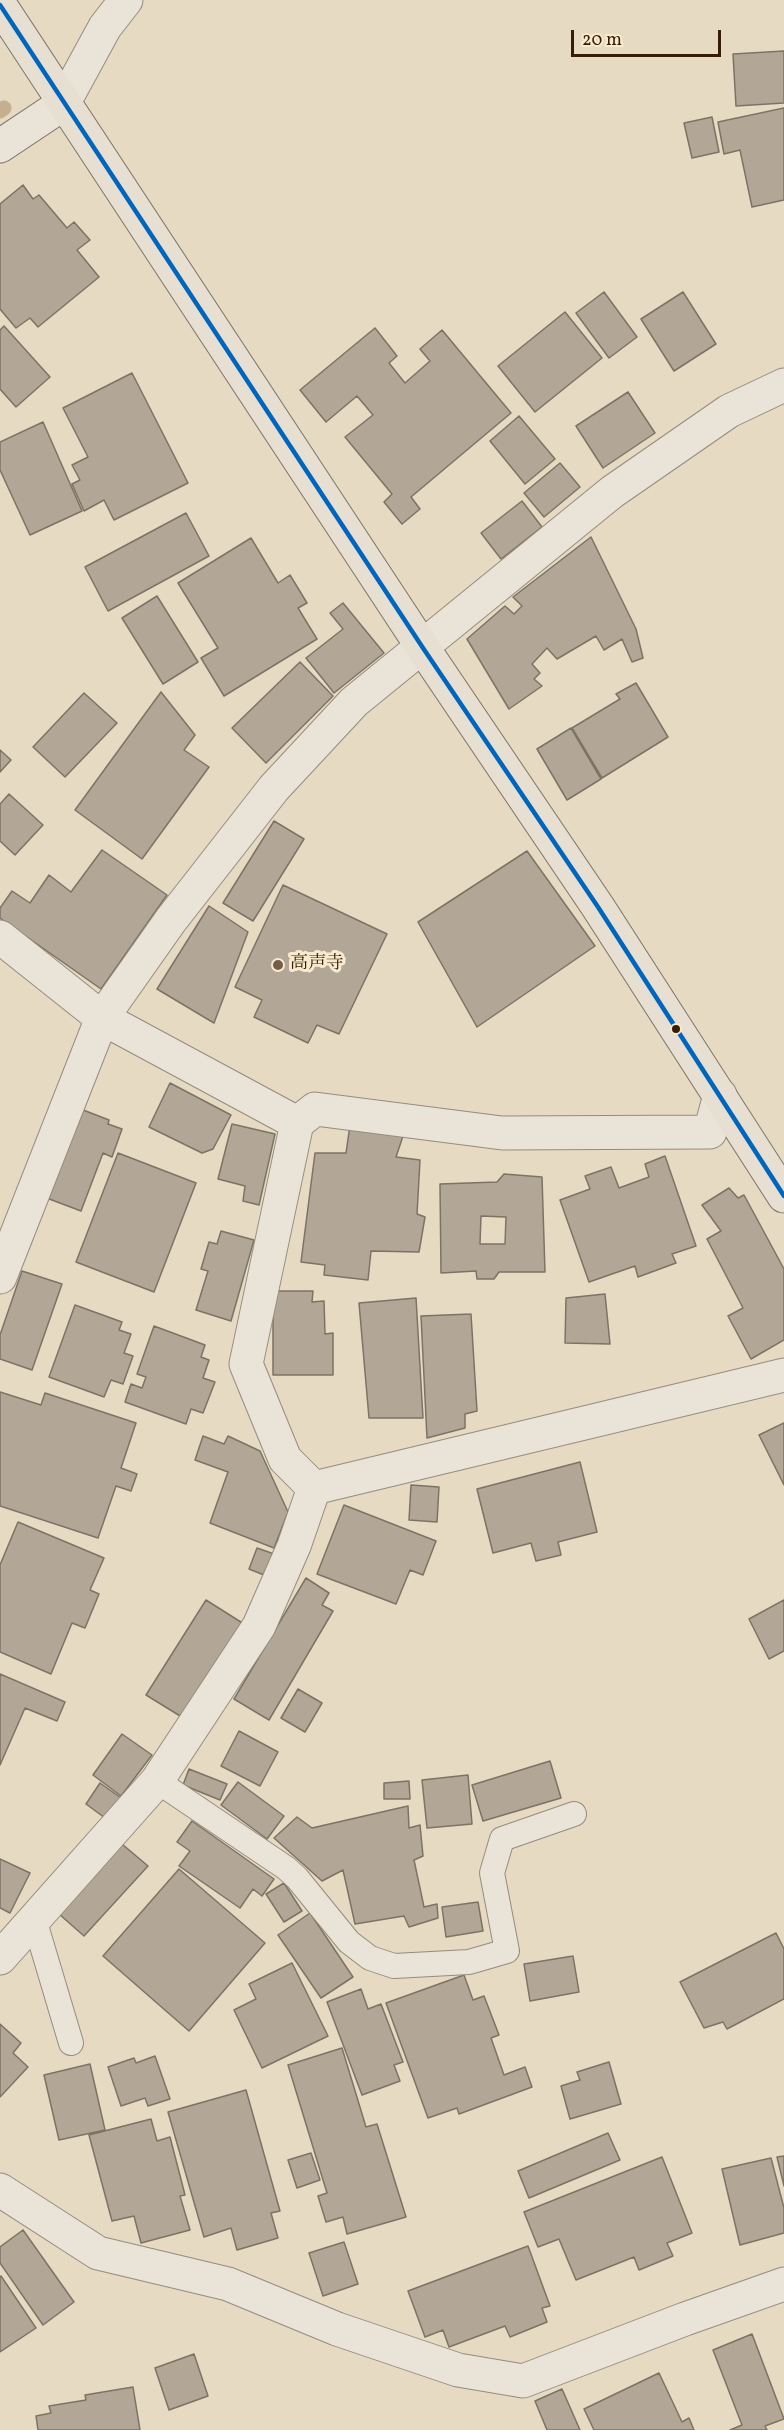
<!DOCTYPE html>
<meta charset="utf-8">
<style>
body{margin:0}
#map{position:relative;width:784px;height:2430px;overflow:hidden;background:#e6dac3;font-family:Vollkorn,serif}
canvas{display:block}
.scale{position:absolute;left:571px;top:30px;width:150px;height:27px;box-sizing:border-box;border:3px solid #381c05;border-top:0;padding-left:8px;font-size:18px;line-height:21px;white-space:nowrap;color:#381c05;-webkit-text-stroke:4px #f8eace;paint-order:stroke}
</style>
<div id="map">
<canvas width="784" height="2430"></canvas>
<div class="scale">20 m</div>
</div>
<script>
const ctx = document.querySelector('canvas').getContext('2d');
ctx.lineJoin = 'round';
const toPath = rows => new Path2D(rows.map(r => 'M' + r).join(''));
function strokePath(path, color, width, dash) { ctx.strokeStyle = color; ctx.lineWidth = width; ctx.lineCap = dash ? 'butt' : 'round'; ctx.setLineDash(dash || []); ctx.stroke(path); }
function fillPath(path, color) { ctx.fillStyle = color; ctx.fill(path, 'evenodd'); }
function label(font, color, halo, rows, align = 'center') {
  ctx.font = font + ' Vollkorn,"Noto Serif JP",serif'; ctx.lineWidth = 6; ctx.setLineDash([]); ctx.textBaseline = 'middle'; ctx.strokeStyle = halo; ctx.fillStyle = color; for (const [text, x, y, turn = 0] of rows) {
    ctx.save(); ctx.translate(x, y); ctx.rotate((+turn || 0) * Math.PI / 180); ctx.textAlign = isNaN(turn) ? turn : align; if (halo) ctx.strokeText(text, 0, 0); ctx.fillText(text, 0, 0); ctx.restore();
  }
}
strokePath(toPath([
 [0,111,4,108]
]), '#c4af8e', 15);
const building = toPath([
 [784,51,784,103,736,106,733,54,784,51],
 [784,108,784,200,752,207,740,150,724,154,718,122,784,108],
 [712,117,719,152,692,158,684,123,712,117],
 [23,185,33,199,39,195,67,228,74,222,90,240,77,250,99,277,38,327,30,318,16,328,0,309,0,204,23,185],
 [604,292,637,337,609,358,576,313,604,292],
 [683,292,716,344,674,371,641,319,683,292],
 [565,312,602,358,535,412,498,366,565,312],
 [4,326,50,377,16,407,0,389,0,330,4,326],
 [375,328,397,356,389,363,405,383,430,361,420,349,442,330,511,413,411,497,420,509,402,524,384,502,392,494,345,437,373,415,357,396,326,422,300,390,375,328],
 [132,373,188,483,114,520,104,500,84,511,72,484,80,480,72,465,88,457,63,408,132,373],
 [628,392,655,433,603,468,576,426,628,392],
 [519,416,555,459,525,484,490,441,519,416],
 [43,422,82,511,30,535,0,470,0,442,43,422],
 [560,463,580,487,544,517,524,493,560,463],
 [522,501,542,527,501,559,481,533,522,501],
 [186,513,209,556,108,611,85,567,186,513],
 [591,537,636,629,643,658,632,662,622,639,604,650,596,636,557,659,547,648,532,664,540,673,534,679,542,686,509,709,467,639,505,606,514,614,522,606,513,597,591,537],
 [251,538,278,583,290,575,307,603,298,608,317,639,224,696,201,658,218,648,178,583,251,538],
 [157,596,198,662,163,684,122,618,157,596],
 [343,603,384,653,334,693,306,658,343,629,330,613,343,603],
 [300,662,333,696,266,763,232,728,300,662],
 [636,683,668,737,602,778,572,728,620,699,616,694,636,683],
 [161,692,195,735,184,750,209,767,142,859,75,810,161,692],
 [84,693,117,723,65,777,33,747,84,693],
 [571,728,601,779,567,800,537,749,571,728],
 [0,750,11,760,0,772,0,750],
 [9,794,43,825,15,855,0,841,0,804,9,794],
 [274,821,304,839,253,921,223,903,274,821],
 [102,850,167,895,101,989,0,918,0,908,12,891,30,903,49,875,71,892,102,850],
 [527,851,595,946,477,1027,418,922,527,851],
 [283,885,387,934,339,1034,317,1025,308,1043,254,1017,262,1000,235,987,283,885],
 [209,906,248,932,214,1023,157,989,209,906],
 [170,1083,231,1115,213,1149,202,1153,149,1127,170,1083],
 [78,1108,109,1120,108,1124,122,1129,112,1157,103,1153,81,1211,44,1197,78,1108],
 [351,1118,406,1127,396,1157,420,1160,417,1214,425,1217,419,1252,371,1251,368,1280,324,1275,325,1265,301,1262,315,1153,346,1153,351,1118],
 [232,1124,275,1134,259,1205,243,1201,245,1186,218,1179,232,1124],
 [118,1153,196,1183,154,1292,76,1262,118,1153],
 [665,1156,696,1246,672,1254,676,1263,638,1277,635,1266,589,1282,560,1200,590,1189,585,1176,611,1167,619,1188,649,1177,645,1164,665,1156],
 [504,1174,542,1177,545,1272,499,1272,494,1279,477,1279,476,1271,441,1273,440,1184,497,1182,504,1174],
 [481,1216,506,1217,505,1244,480,1244,481,1216],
 [729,1188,738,1198,744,1195,784,1269,784,1340,751,1359,728,1316,743,1308,707,1239,721,1231,702,1205,729,1188],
 [221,1231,254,1240,231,1321,196,1310,208,1271,201,1269,209,1242,217,1244,221,1231],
 [22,1271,62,1284,32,1370,0,1359,0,1335,22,1271],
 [273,1291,313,1291,312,1302,324,1301,325,1334,333,1333,333,1375,273,1375,273,1291],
 [605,1294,610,1344,565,1343,566,1298,605,1294],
 [416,1298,423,1418,369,1418,359,1303,416,1298],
 [75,1305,122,1322,119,1330,131,1334,124,1353,133,1356,123,1384,111,1380,104,1397,49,1377,75,1305],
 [471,1314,477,1411,465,1414,465,1428,427,1438,421,1316,471,1314],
 [154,1326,205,1345,201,1357,209,1360,203,1378,215,1382,203,1413,191,1409,186,1424,125,1402,131,1384,142,1388,146,1377,137,1374,154,1326],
 [0,1392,41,1405,45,1393,136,1423,121,1468,137,1474,131,1491,116,1486,98,1538,0,1506,0,1392],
 [784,1423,784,1485,759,1435,784,1423],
 [203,1436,224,1444,228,1436,260,1451,288,1512,274,1548,210,1523,228,1472,195,1460,203,1436],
 [580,1462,597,1532,558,1542,561,1555,536,1561,531,1543,493,1553,477,1489,580,1462],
 [411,1485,439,1487,437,1522,409,1520,411,1485],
 [344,1505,436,1541,423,1575,410,1570,396,1604,317,1574,344,1505],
 [18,1522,104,1558,90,1590,99,1594,85,1628,72,1623,51,1674,0,1652,0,1565,18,1522],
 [257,1548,277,1555,269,1577,249,1569,257,1548],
 [306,1578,329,1593,322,1605,333,1611,269,1720,234,1699,306,1578],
 [206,1600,244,1624,185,1719,146,1695,206,1600],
 [784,1600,784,1651,769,1659,749,1619,784,1600],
 [0,1674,65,1702,57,1721,25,1708,0,1765,0,1674],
 [298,1689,322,1703,305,1732,281,1718,298,1689],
 [239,1731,278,1752,260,1786,221,1766,239,1731],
 [122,1734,152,1755,121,1796,93,1775,122,1734],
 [550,1761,561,1798,483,1821,472,1785,550,1761],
 [189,1769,227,1784,220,1800,183,1785,189,1769],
 [468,1775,472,1824,427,1828,422,1780,468,1775],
 [409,1781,410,1799,384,1799,384,1783,409,1781],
 [238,1782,284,1816,267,1839,221,1805,238,1782],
 [100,1783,121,1798,105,1818,86,1804,100,1783],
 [408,1806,409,1828,420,1825,423,1856,414,1860,424,1907,437,1904,438,1918,409,1927,404,1916,355,1924,343,1870,322,1881,274,1838,297,1817,312,1828,408,1806],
 [192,1821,274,1879,262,1896,253,1889,240,1908,179,1866,190,1851,177,1842,192,1821],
 [122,1844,148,1866,84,1936,59,1914,122,1844],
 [0,1859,30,1873,10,1913,0,1908,0,1859],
 [179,1869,265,1943,189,2031,103,1956,179,1869],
 [284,1883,302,1911,284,1922,266,1894,284,1883],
 [478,1902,483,1931,446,1937,442,1907,478,1902],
 [310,1913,353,1977,321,1998,278,1935,310,1913],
 [776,1933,784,1949,784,1999,727,2029,723,2022,704,2028,680,1982,776,1933],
 [573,1956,579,1992,530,2001,524,1964,573,1956],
 [292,1963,328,2036,262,2068,234,2010,256,1999,249,1984,292,1963],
 [464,1975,473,2000,484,1996,499,2035,491,2038,504,2075,525,2067,532,2087,459,2114,457,2108,428,2118,386,2003,464,1975],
 [361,1989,368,2009,381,2004,403,2062,394,2065,400,2081,362,2095,327,2002,361,1989],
 [0,2024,21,2043,13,2053,28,2067,0,2097,0,2024],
 [342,2048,366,2127,377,2124,406,2217,347,2234,343,2217,326,2222,318,2196,327,2193,288,2065,342,2048],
 [155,2056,170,2099,148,2106,145,2098,121,2106,108,2067,134,2058,136,2063,155,2056],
 [609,2062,621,2104,570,2119,561,2086,580,2080,577,2072,609,2062],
 [90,2064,105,2130,59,2140,44,2075,90,2064],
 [246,2090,280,2211,271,2213,278,2238,237,2250,231,2228,204,2237,168,2112,246,2090],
 [151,2119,157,2141,170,2137,185,2195,180,2196,190,2230,141,2243,134,2216,112,2221,89,2135,151,2119],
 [608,2133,620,2160,529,2198,518,2171,608,2133],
 [311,2153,320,2180,297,2188,288,2160,311,2153],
 [784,2156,784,2186,777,2157,784,2156],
 [662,2157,692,2233,667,2243,673,2256,639,2270,634,2257,576,2280,559,2239,538,2247,524,2212,662,2157],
 [771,2158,784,2208,784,2233,740,2245,722,2169,771,2158],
 [23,2230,74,2302,43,2325,0,2263,0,2247,23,2230],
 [344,2242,358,2284,323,2296,309,2253,344,2242],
 [528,2246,550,2306,542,2308,547,2322,510,2337,505,2326,449,2347,443,2330,425,2337,408,2291,528,2246],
 [1,2276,36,2328,0,2352,0,2277,1,2276],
 [752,2334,784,2419,765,2426,767,2430,730,2430,742,2425,713,2350,752,2334],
 [194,2354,208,2396,169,2410,155,2368,194,2354],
 [659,2373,682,2422,689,2418,694,2430,594,2430,584,2409,659,2373],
 [133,2387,140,2430,38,2430,36,2416,51,2413,49,2406,86,2400,85,2395,133,2387],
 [562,2389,580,2430,547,2430,535,2401,562,2389]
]);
fillPath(building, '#b2a797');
strokePath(building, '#7d7364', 1.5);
const lane = toPath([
 [157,1781,286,1868,297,1878,349,1942,370,1958,394,1966,469,1962,507,1951,492,1873,502,1839,574,1814],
 [34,1919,71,2043]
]);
const street = toPath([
 [63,104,105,27,126,0],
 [0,937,102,1018,297,1123,246,1364,285,1459,314,1488],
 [297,1123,315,1109,502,1133,710,1132,720,1095],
 [0,1277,102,1018,171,920,274,788,354,702,612,492,729,411,784,385],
 [314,1488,784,1375],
 [0,1958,157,1781,259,1626,294,1546,314,1488],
 [0,2190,98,2253,228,2284,337,2329,458,2370,523,2381,685,2319,784,2284]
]);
const secondary = toPath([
 [0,146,63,104]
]);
const primary = toPath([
 [0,5,423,648,598,907,784,1196]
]);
strokePath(lane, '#968c7d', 26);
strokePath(street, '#968c7d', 35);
strokePath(secondary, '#7d7364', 35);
strokePath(primary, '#7d7364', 35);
strokePath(lane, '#e9e3d8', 24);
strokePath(street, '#e9e3d8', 33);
strokePath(secondary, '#e9e3d8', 33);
strokePath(primary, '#e6dfd2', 33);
strokePath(toPath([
 [0,5,423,648,598,907,784,1196]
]), '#0065bd', 4.5);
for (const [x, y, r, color] of [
 [278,965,6,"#755e48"],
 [676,1029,5,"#381c05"]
]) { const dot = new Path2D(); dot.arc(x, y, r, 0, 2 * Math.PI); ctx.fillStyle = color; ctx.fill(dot); strokePath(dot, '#f8eace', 2); }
label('18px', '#381c05', '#f8eace', [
 ["高声寺",290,965]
], 'left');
</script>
